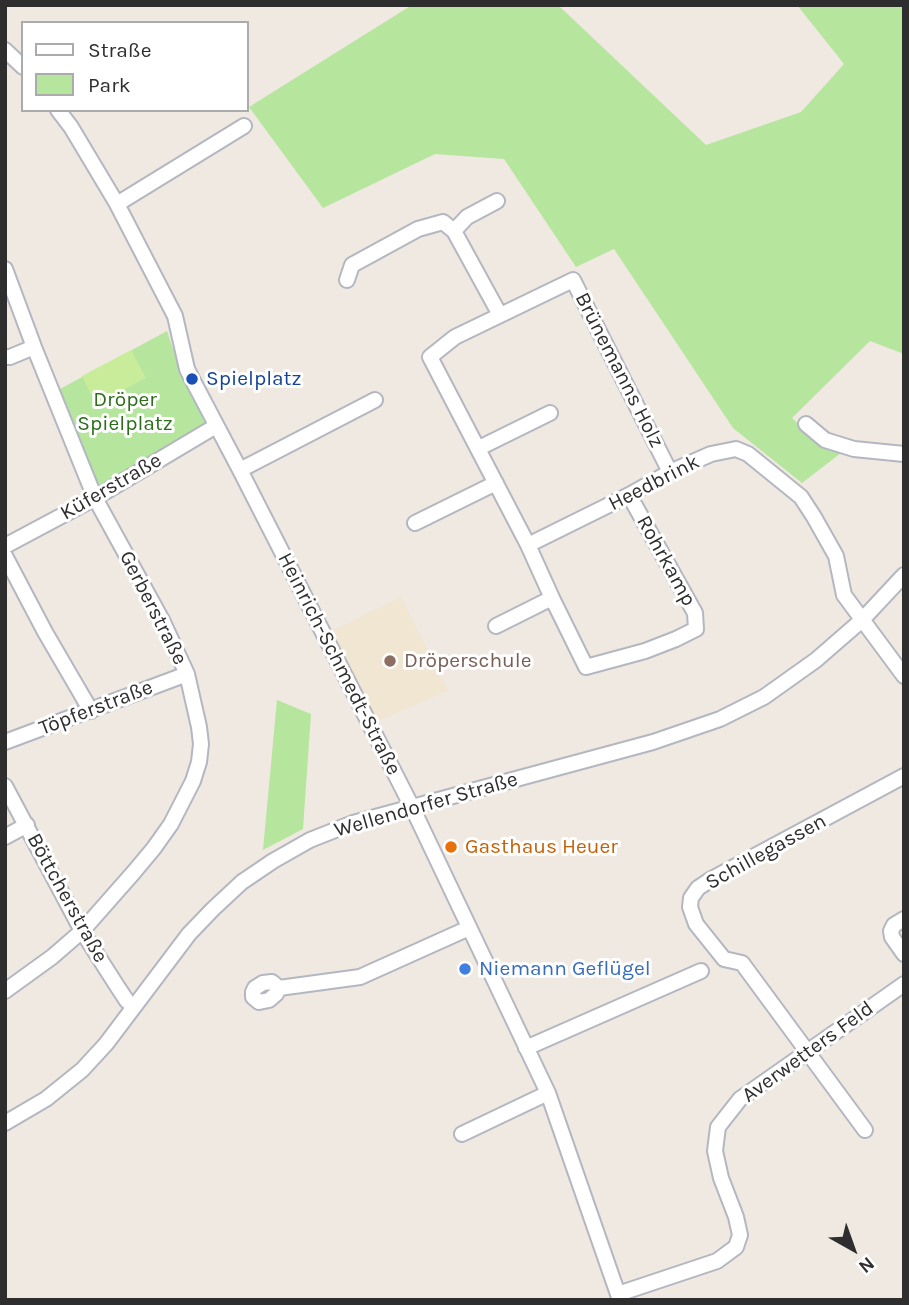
<!DOCTYPE html>
<meta charset="utf-8">
<style>
body{margin:0}
#map{position:relative;width:909px;height:1305px;overflow:hidden;background:#efe9e1;font-family:Karla,sans-serif}
canvas{display:block}
.frame{position:absolute;inset:0;border:7px solid #2e2e2e;pointer-events:none}
.legend{position:absolute;left:21px;top:21px;width:228px;height:91px;box-sizing:border-box;background:#fff;border:2px solid #ababab;margin:0;padding:9px 12px;list-style:none;font-size:21px;color:#2e2e2e}
.legend li{display:flex;align-items:center;gap:14px;height:35px}
.legend b{width:35px;border:2px solid #ababab}
.north{position:absolute;left:818px;top:1214px;width:70px;height:70px;-webkit-text-stroke:5px #fff;paint-order:stroke;rotate:140deg;font-size:19px;font-weight:700;line-height:28px;text-align:center;color:#2e2e2e}
.north::after{content:'';display:block;margin:auto;width:24px;height:32px;background:#2e2e2e;clip-path:polygon(50% 0,100% 100%,50% 72%,0 100%)}
</style>
<div id="map">
<canvas width="909" height="1305"></canvas>
<div class="frame"></div>
<ul class="legend">
<li><b style="height:9px;background:#fff"></b>Straße</li>
<li><b style="height:19px;background:#b6e59e"></b>Park</li>
</ul>
<div class="north">N</div>
</div>
<script>
const ctx = document.querySelector('canvas').getContext('2d');
ctx.lineJoin = 'round';
function fillPath(path, color) { ctx.fillStyle = color; ctx.fill(path, 'evenodd'); }
const toPath = rows => new Path2D(rows.map(r => 'M' + r).join(''));
function strokePath(path, color, width, dash) { ctx.strokeStyle = color; ctx.lineWidth = width; ctx.lineCap = dash ? 'butt' : 'round'; ctx.setLineDash(dash || []); ctx.stroke(path); }
function label(font, color, halo, rows, align = 'center') {
  ctx.font = font + ' Karla,sans-serif'; ctx.lineWidth = 6; ctx.setLineDash([]); ctx.textBaseline = 'middle'; ctx.strokeStyle = halo; ctx.fillStyle = color; for (const [text, x, y, turn = 0] of rows) {
    ctx.save(); ctx.translate(x, y); ctx.rotate((+turn || 0) * Math.PI / 180); ctx.textAlign = isNaN(turn) ? turn : align; if (halo) ctx.strokeText(text, 0, 0); ctx.fillText(text, 0, 0); ctx.restore();
  }
}
fillPath(toPath([
 [401,597,448,691,378,721,332,631]
]), '#f0e6d1');
fillPath(toPath([
 [412,5,558,5,706,145,801,112,844,64,797,5,904,5,904,354,870,341,792,418,814,439,841,453,802,483,733,428,614,249,576,267,504,159,435,154,323,208,249,107],
 [167,331,179,367,206,424,93,492,60,389],
 [277,700,311,714,303,829,263,850]
]), '#b6e59e');
fillPath(toPath([
 [131,350,146,378,96,404,82,376]
]), '#c9ec9a');
const minor = toPath([
 [5,50,23,67],
 [58,110,71,127,117,204,175,316,187,369,192,379,240,470,412,807,548,1093,620,1300],
 [117,204,244,126],
 [454,231,467,217,497,201],
 [5,269,34,347,95,498,162,620,187,674,199,727,201,744,199,762,193,781,171,824,154,848,134,872,82,931,52,957,5,991],
 [347,280,352,265,418,229,443,222,454,231,500,315],
 [5,357,10,357,34,347],
 [806,424,825,440,854,449,904,454],
 [479,448,550,413],
 [240,470,375,400],
 [629,495,695,613,696,629,676,639,645,651,586,667,552,598,528,545,430,357,455,337,573,280,670,472],
 [415,523,496,483],
 [528,545,629,495,670,472,711,454,736,449,748,454,801,497,814,517,836,556,844,595,904,676],
 [5,546,95,498,216,426],
 [5,556,45,632,91,711],
 [496,626,552,598],
 [5,742,187,674],
 [5,786,82,931,117,986,127,1001,134,1007],
 [5,837,27,825],
 [904,919,894,925,891,931,892,937,904,954],
 [279,988,272,982,263,983,255,988,253,992,253,997,259,1002,269,1000,276,994,279,988,360,977,469,928],
 [526,1048,701,971],
 [5,1123,46,1099,82,1070,106,1044,189,934,213,909,242,882,273,861,310,840,353,823,653,742,720,719,764,697,816,660,862,620,904,575],
 [865,1130,742,963,724,959,696,924,690,907,691,898,698,888,710,880,904,776],
 [462,1134,548,1093],
 [618,1294,717,1261,736,1247,740,1235,736,1217,721,1178,715,1151,718,1127,740,1099,904,984]
]);
strokePath(minor, '#b4b7c1', 18);
strokePath(minor, '#fff', 14);
for (const [x, y, r, color] of [
 [192,379,7,"#1a4fb4"],
 [390,661,7,"#8d6e63"],
 [451,847,7,"#e8710a"],
 [465,969,7,"#3f7fe0"]
]) { const dot = new Path2D(); dot.arc(x, y, r, 0, 2 * Math.PI); ctx.fillStyle = color; ctx.fill(dot); strokePath(dot, '#fff', 2.5); }
label('21px', '#2e2e2e', '#fff', [
 ["Brünemanns Holz",619,370,63],
 ["Heedbrink",654,483,-27],
 ["Küferstraße",111,487,-30],
 ["Rohrkamp",666,561,61],
 ["Gerberstraße",153,608,63],
 ["Heinrich-Schmedt-Straße",339,664,63],
 ["Töpferstraße",96,708,-21],
 ["Wellendorfer Straße",426,805,-16],
 ["Schillegassen",766,852,-29],
 ["Böttcherstraße",67,898,61],
 ["Averwetters Feld",808,1052,-36]
]);
label('21px', '#164399', '#fff', [
 ["Spielplatz",206,379]
], 'left');
label('21px', '#2c6e1b', '#fff', [
 ["Dröper",125,400],
 ["Spielplatz",125,424]
]);
label('21px', '#785e54', '#fff', [
 ["Dröperschule",404,661]
], 'left');
label('21px', '#c56008', '#fff', [
 ["Gasthaus Heuer",465,847]
], 'left');
label('21px', '#366cbe', '#fff', [
 ["Niemann Geflügel",479,969]
], 'left');
</script>
